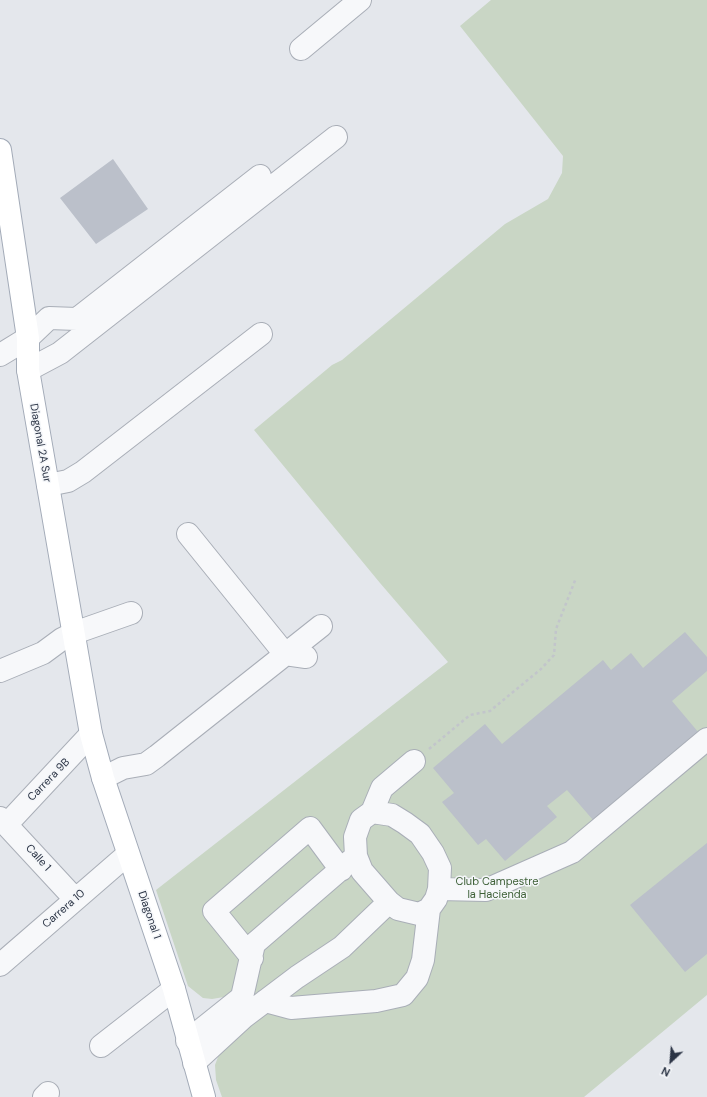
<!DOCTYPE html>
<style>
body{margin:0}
#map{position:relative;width:707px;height:1097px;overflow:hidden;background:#e4e7ec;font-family:"DM Sans",sans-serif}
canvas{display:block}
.north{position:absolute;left:651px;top:1041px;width:40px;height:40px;-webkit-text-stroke:3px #f4f6f9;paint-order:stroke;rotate:206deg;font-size:11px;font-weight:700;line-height:16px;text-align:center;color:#2b3445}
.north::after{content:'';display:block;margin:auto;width:14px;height:18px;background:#2b3445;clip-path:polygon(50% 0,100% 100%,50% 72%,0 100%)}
</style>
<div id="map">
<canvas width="707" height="1097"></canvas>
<div class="north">N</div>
</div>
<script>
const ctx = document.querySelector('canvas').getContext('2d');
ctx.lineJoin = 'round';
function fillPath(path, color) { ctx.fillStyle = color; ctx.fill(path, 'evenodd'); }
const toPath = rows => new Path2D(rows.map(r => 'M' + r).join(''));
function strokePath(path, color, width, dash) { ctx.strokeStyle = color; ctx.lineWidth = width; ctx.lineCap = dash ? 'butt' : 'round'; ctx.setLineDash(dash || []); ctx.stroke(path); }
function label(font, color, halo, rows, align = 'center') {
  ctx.font = font + ' "DM Sans",sans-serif'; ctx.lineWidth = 3; ctx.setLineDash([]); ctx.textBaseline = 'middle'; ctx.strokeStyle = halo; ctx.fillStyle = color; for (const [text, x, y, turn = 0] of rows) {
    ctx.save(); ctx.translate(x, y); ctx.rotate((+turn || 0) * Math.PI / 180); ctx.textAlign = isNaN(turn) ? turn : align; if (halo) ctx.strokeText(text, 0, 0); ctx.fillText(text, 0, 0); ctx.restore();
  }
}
fillPath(toPath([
 [491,0,707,0,707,995,584,1097,222,1097,216,1080,215,1065,221,1049,229,1041,246,1031,224,997,212,999,203,998,188,986,156,890,448,662,380,583,254,430,332,365,342,360,505,224,548,199,562,173,563,156,460,26]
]), '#c9d6c5');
fillPath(toPath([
 [113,159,148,209,96,244,60,198],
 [685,632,707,657,707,671,672,701,704,739,600,828,567,790,547,806,557,817,505,861,486,839,478,845,442,802,454,793,433,768,485,724,502,744,603,660,611,670,631,653,643,668],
 [707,843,707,954,685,972,630,905]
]), '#bbc0ca');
const minor = toPath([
 [301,49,360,0],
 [0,355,28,338,49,318,77,319,260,176],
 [28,370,60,353,336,137],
 [48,485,68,481,83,472,261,334],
 [188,534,285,654,306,657],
 [0,671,43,653,62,639,74,633,131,613],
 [103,778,123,768,146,764,157,756,321,626],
 [372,812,392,815,405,823,420,834,433,853,440,868,439,889,436,899,429,909,419,914,398,909,389,902,362,871,356,856,355,837,361,820,372,812],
 [372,812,382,788,414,761],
 [0,818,75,899],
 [7,824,91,734],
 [439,889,486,890,572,852,707,739],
 [252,958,214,911,310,828,341,870],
 [0,965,128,854],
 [265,1001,291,1008,376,1001,403,995,417,978,423,960,429,909],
 [187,1041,242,997,254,944,356,856],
 [101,1046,174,989],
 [194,1063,244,1017,297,977,342,947,389,902],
 [44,1097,48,1093]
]);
const major = toPath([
 [0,150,28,338,28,370,91,734,103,778,174,989,204,1097]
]);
strokePath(minor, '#a9aeb7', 24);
strokePath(major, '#a3abb8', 24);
strokePath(toPath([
 [429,749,470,715,490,711,541,669,554,655,556,629,576,578]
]), '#c2c5cb', 2.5, [3, 3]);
strokePath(minor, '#f7f8fa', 22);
strokePath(major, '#fff', 22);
label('11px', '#2b3445', '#f4f6f9', [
 ["Diagonal 2A Sur",40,443,80],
 ["Carrera 9B",49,780,-46],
 ["Calle 1",38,858,48],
 ["Carrera 10",64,909,-41],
 ["Diagonal 1",149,915,71]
]);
label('11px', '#3f6138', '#f4f6f9', [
 ["Club Campestre",497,882],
 ["la Hacienda",497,895]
]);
</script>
